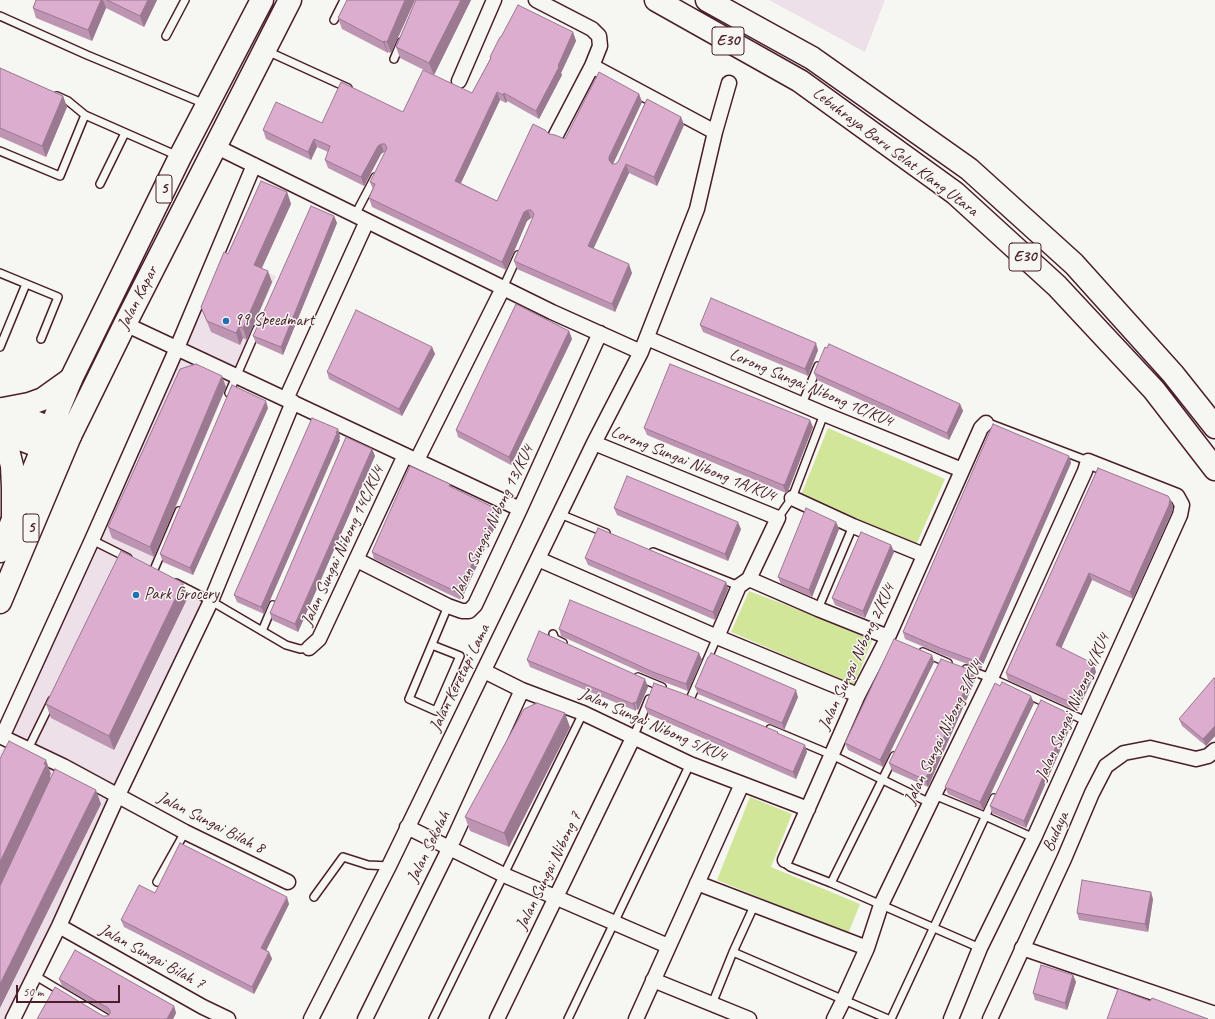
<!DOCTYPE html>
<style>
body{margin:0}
#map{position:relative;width:1215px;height:1019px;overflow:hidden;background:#f6f6f2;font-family:Caveat,sans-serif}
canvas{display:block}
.scale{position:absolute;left:16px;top:985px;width:104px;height:18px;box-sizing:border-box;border:2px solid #4a1f2b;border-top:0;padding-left:5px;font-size:12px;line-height:14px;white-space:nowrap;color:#4a1f2b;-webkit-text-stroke:3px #f6f6f2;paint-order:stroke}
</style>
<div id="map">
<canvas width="1215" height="1019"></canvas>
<div class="scale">50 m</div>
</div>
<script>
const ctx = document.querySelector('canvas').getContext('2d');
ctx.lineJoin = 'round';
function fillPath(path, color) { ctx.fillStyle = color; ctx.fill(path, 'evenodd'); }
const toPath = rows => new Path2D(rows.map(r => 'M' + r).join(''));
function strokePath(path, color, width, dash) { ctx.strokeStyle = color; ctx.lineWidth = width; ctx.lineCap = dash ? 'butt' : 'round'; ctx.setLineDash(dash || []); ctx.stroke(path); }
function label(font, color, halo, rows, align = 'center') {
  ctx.font = font + ' Caveat,sans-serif'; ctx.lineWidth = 3; ctx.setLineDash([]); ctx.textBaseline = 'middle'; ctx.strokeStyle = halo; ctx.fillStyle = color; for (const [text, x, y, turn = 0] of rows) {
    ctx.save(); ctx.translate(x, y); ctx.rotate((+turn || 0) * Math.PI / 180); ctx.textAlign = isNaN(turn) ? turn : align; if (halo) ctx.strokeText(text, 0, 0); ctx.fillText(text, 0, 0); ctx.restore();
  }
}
fillPath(toPath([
 [769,0,885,0,865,52],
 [222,255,276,276,230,379,149,573,205,602,6,1019,0,1019,0,754,12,730]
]), '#eee0e8');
fillPath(toPath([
 [828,428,945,479,916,545,801,495],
 [749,591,873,638,854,685,731,632],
 [750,797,792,814,771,867,860,904,848,934,717,880]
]), '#d2e69a');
const service = toPath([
 [0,16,87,55,205,104],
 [334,20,344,0],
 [166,36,185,0],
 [267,51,348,88],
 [394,59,401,42],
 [57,96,68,101,85,115,178,156],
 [0,151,60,176,85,115],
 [100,184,125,133],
 [355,215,375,177],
 [0,273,58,297,41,339],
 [503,288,518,255],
 [0,347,26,284],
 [229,393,257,329],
 [802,404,818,366],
 [986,423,991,424,1088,461],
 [560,514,606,533],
 [778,518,792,498,824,414],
 [92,540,128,558],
 [653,552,739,586],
 [153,572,179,511],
 [176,583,211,601,286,645,300,649,309,648],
 [818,609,853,526],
 [262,631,273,605],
 [553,634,555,639,563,643],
 [432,645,460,656,436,711,409,699,448,606],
 [923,652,948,663],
 [966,669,991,678,1086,721],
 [638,677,662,687],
 [691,697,717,637],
 [770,729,832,755,930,803],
 [633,738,649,699],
 [28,749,52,700],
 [934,795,985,816,1034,838],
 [785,860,786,864,790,867,831,883,980,948],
 [157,882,185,832],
 [831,883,894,756],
 [314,897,343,857,368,865,389,866],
 [733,952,888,1019],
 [34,975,108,1019],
 [712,1004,733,952,754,906],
 [433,1019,583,713],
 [568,1019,690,764],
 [891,1019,994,798]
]);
const minor = toPath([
 [536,0,592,29,599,36,600,46,592,66,556,135],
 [592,66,715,132],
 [459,81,494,0],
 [215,146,552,312,641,352],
 [125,324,520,509],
 [647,338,824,414,962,470],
 [286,399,367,221],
 [594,443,778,518,749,579,739,586,717,637],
 [417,460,503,288],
 [792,498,853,526,924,555],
 [538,559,717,637,858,695],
 [357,560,448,606,462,611,469,611,475,605,520,509,600,333],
 [749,579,818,609,888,637],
 [309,648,319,639,405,455],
 [484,671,522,690,583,713,690,764,808,809],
 [0,736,63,766,185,832,288,882],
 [2,737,92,540,177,348,254,165],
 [407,827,504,875,668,946],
 [785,860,858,695,888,637,981,428,986,423],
 [697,883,867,948],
 [59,926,203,1007,228,1019],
 [1022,948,1215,1014],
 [653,980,749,1019],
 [13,1019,59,926,118,795,211,601,293,402],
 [311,1019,389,866,594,443,641,352,697,209,715,132,729,83],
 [365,1019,450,847,522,690],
 [497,1019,633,738],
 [636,1019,742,784],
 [834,1019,843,1001,867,948,881,905,934,795,991,678,1085,471,1088,461,1177,496,1182,505,1180,515,1034,838,980,948,951,1019],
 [990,1019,1064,859,1092,793,1106,766,1124,753,1150,748,1196,759,1208,756,1215,750]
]);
const trunk = toPath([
 [0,551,71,379,180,157,262,0],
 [0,602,70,436,125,324,290,0]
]);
const motorway = toPath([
 [656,0,800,81,955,193,1057,286,1154,390,1215,469],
 [707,0,812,58,969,169,1074,264,1173,374,1215,427],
 [2,409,70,436],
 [3,409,29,404,43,399,71,379],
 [0,431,61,455],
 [0,439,8,450,12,466,13,488,13,520]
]);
strokePath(service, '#4a1f2b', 10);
strokePath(minor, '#4a1f2b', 17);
strokePath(trunk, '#4a1f2b', 25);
strokePath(motorway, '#4a1f2b', 25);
strokePath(service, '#f6f6f2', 7);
strokePath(minor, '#f6f6f2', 14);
strokePath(trunk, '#f6f6f2', 22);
strokePath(motorway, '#f6f6f2', 22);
fillPath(toPath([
 [36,0,157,0,144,27,106,8,92,41,36,18,33,8],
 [347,0,415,0,391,53,388,52,388,53,342,29,338,18],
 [416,0,471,0,434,75,400,58,396,47],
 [573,32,576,41,561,73,562,75,539,119,507,101,506,103,500,100,461,183,497,201,549,134,565,139,639,94,642,102,613,164,615,164,681,117,684,125,657,186,629,173,593,248,632,273,615,312,517,269,514,261,533,218,531,218,527,221,506,270,372,207,369,198,373,189,370,182,386,152,384,152,381,154,364,186,328,168,325,160,328,152,317,147,311,160,266,139,263,130,322,123,403,112,472,93,490,59,490,57,501,37],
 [0,68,63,96,67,107,46,157,0,137],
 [287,192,291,204,262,268,272,282,247,340,243,338,240,345,211,332,201,307,228,254],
 [334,216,337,223,283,355,256,343,253,336],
 [700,325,818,350,808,376,703,332],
 [569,331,572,339,511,465,458,437,456,430],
 [432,347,435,354,402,416,329,379,327,372],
 [814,373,960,404,963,411,949,440,817,380],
 [226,387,154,557,112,538,108,527],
 [268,408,193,575,163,562,160,554],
 [813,427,788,491,786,493,647,435,644,428],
 [338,429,340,437,339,439,340,440,264,614,237,602,234,595],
 [372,449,375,456,298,632,272,620,270,613],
 [1069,456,1071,463,981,669,943,655,905,639,903,632],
 [1098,468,1170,499,1173,506,1172,512,1133,599,1092,580,1061,648,1096,672,1077,711,1008,680,1006,673],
 [450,484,451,488,500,516,461,600,374,559,372,552],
 [614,508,741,529,728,561,617,515],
 [836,522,839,529,812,597,781,584,778,577],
 [891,545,894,552,865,618,835,605,832,598],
 [585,558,726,582,728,589,715,620,588,565],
 [188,597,114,750,51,718,46,704],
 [559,629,699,653,702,660,688,691,656,679,561,636],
 [932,655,934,662,883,767,848,750,845,743],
 [527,660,648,687,638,710,636,709,636,711,530,667],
 [973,671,976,678,928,787,892,771,889,763],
 [1215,679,1215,736,1206,746,1182,726,1179,719],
 [695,687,798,697,784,730,698,694],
 [1034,703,983,810,948,794,945,787],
 [645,707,778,733,807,752,796,779,648,714],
 [1070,714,1073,721,1026,828,992,813,990,806],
 [570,727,509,847,470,831,465,817],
 [155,893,289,904,266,950,269,952,272,959,254,994,124,927,121,920],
 [1153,899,1148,932,1079,920,1077,913],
 [1073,975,1076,982,1067,1010,1035,1000,1033,993],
 [59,979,174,1006,176,1013,173,1019,37,1019,107,1016,110,1014,62,986]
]), '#bd95b2');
fillPath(toPath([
 [101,0,103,0,106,8,92,41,88,30],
 [148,0,157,0,144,27,140,16],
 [405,0,415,0,391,53,387,42],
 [461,0,471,0,434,75,429,63],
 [573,32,576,41,561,73,562,75,539,119,536,111,558,66],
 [384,41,388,52,388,53,383,42],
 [497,92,500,100,458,189,455,181],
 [504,93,507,101,506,103,503,95],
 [639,94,642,102,612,166,609,160,609,157],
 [63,96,67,107,46,157,42,146],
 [681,117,684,125,657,186,654,177],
 [314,139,317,147,311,160,308,152],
 [381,144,384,152,381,154,364,186,361,177,378,146],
 [626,164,629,173,591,254,588,246],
 [287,192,291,204,258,276,254,265],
 [528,210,531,218,527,221,506,270,502,262,524,212],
 [334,216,337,223,283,355,281,347],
 [629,264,632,273,615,312,612,304],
 [268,271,272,282,247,340,243,328],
 [239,327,243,338,240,345,236,333],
 [569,331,572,339,511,465,509,457],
 [816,343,818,350,808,376,805,369],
 [432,347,435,354,402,416,399,409],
 [222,376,226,387,154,557,150,547],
 [266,401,268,408,193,575,190,568],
 [960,404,963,411,949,440,947,433],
 [810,420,813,427,788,491,786,493,783,485],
 [338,429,340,437,339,439,340,440,264,614,261,607],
 [372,449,375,456,298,632,295,624],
 [1069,456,1071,463,981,669,978,662],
 [1170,499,1173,506,1172,512,1133,599,1130,592],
 [497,509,500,516,461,600,459,593],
 [738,522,741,529,728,561,725,554],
 [836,522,839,529,812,597,809,590],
 [891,545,894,552,865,618,863,611],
 [1089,573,1092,580,1059,653,1056,645],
 [726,582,728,589,715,620,713,612],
 [183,583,188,597,114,750,109,736],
 [699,653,702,660,688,691,686,684],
 [932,655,934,662,883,767,880,760],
 [1094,664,1096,672,1077,711,1074,704],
 [973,671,976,678,928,787,925,780],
 [645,679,648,687,638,710,636,703],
 [796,690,798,697,784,730,782,723],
 [1031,696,1034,703,983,810,980,802],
 [634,702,636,709,636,711,633,704],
 [565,713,570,727,509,847,504,833],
 [1070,714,1073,721,1026,828,1024,821],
 [1215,726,1215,736,1206,746,1203,739],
 [805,745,807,752,796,779,793,772],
 [46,760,51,774,50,776,51,779,0,887,0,862],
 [96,790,101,804,0,1008,0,984],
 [1151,892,1153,899,1148,932,1145,924],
 [287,897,289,904,264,955,261,948],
 [269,952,272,959,254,994,252,987],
 [1073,975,1076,982,1067,1010,1065,1003],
 [174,1006,176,1013,173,1019,167,1019]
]), '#9a7991');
const building = toPath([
 [36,0,101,0,88,30,33,8,36,0],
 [107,0,148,0,140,16,107,0],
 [347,0,405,0,387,42,384,41,383,42,338,18,347,0],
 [416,0,461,0,429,63,396,47,416,0],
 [518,5,573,32,558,66,559,67,536,111,504,93,503,95,497,92,455,181,497,201,533,124,545,130,549,134,555,135,565,139,599,72,639,94,609,157,609,160,612,164,615,164,618,162,647,99,681,117,654,177,626,164,588,246,629,264,612,304,514,261,533,217,534,214,531,210,528,210,524,212,502,262,369,198,375,184,370,182,387,148,385,144,381,144,378,146,361,177,325,160,330,146,314,139,308,152,263,130,276,102,322,123,341,82,403,112,423,70,472,93,491,58,490,57,500,37,501,37,518,5],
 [0,68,63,96,42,146,0,128,0,68],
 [261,181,287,192,254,265,268,271,243,328,239,327,236,333,207,321,201,307,224,252,228,254,261,181],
 [311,206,334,216,281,347,253,336,311,206],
 [711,298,816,343,805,369,700,325,711,298],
 [516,304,569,331,509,457,456,430,516,304],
 [356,310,432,347,399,409,327,372,356,310],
 [829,344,960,404,947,433,814,373,825,347,827,348,829,344],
 [196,364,222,376,150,547,108,527,180,369,196,364],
 [670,364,810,420,785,484,783,485,644,428,670,364],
 [232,385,266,401,190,568,160,554,232,385],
 [312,418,338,429,336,433,337,433,261,607,234,595,312,418],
 [993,424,1069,456,978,662,940,648,903,632,993,424],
 [346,437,372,449,295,624,270,613,346,437],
 [410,466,450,484,449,486,497,509,459,593,372,552,410,466],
 [1098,468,1168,496,1170,499,1169,505,1130,592,1089,573,1056,645,1094,664,1074,704,1006,673,1098,468],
 [627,476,738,522,725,554,614,508,627,476],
 [806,508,836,522,809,590,778,577,806,508],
 [598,528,726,582,713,612,585,558,598,528],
 [861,532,891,545,863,611,832,598,861,532],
 [121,551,183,583,109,736,46,704,121,551],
 [570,600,699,653,686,684,653,672,559,629,570,600],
 [539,631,645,679,636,703,634,702,633,704,527,660,539,631],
 [894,639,932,655,880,760,845,743,894,639],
 [711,653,796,690,782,723,695,687,708,657,709,657,711,653],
 [941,659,973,671,925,780,889,763,941,659],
 [1214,678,1215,679,1215,726,1203,739,1179,719,1214,678],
 [1002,682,1031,696,980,802,945,787,995,683,1000,686,1002,682],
 [654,683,687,695,778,732,777,733,805,745,793,772,645,707,654,683],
 [1041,700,1070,714,1024,821,990,806,1041,700],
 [537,703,565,713,504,833,465,817,524,709,537,703],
 [9,741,46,760,44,764,46,765,0,862,0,759,9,741],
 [55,769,96,790,0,984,0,886,55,769],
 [180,843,287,897,261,948,269,952,252,987,121,920,139,885,155,893,180,843],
 [1082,880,1151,892,1145,924,1077,913,1082,880],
 [75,950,174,1006,167,1019,37,1019,55,987,103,1016,107,1016,110,1014,110,1010,108,1008,59,979,75,950],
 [1041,965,1073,975,1065,1003,1033,993,1041,965],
 [1118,989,1150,1001,1152,998,1208,1019,1107,1019,1118,989]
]);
fillPath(building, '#dcadcf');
strokePath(building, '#9a7991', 1);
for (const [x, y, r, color] of [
 [226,321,4,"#1f6fb2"],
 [136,595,4,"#1f6fb2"]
]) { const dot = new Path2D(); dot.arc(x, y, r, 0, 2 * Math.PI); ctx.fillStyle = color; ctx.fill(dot); strokePath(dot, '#f6f6f2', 1.5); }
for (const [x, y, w] of [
 [728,41,32],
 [164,189,16],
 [1025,257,32],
 [31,528,16]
]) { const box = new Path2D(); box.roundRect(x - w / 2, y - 14, w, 28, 3); ctx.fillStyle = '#f6f6f2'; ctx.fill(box); strokePath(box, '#4a1f2b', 1); }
label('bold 16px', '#4a1f2b', null, [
 ["E30",728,41],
 ["5",164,189],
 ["E30",1025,257],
 ["5",31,528]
]);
label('17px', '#4a1f2b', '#f6f6f2', [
 ["Lebuhraya Baru Selat Klang Utara",895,152,37],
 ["Jalan Kapar",138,298,-63],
 ["Lorong Sungai Nibong 1C/KU4",811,388,23],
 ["Lorong Sungai Nibong 1A/KU4",693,464,22],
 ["Jalan Sungai Nibong 13/KU4",493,521,-64],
 ["Jalan Sungai Nibong 14C/KU4",343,546,-65],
 ["Jalan Sungai Nibong 2/KU4",857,657,-65],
 ["Jalan Keretapi Lama",460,678,-64],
 ["Jalan Sungai Nibong 4/KU4",1073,707,-66],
 ["Jalan Sungai Nibong 5/KU4",653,725,24],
 ["Jalan Sungai Nibong 3/KU4",944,732,-64],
 ["Jalan Sungai Bilah 8",211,823,27],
 ["Budaya",1056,832,-66],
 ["Jalan Sekolah",429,847,-64],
 ["Jalan Sungai Nibong 7",549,871,-64],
 ["Jalan Sungai Bilah 7",152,957,29]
]);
label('17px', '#4a1f2b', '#f6f6f2', [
 ["99 Speedmart",234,321],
 ["Park Grocery",144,595]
], 'left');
</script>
